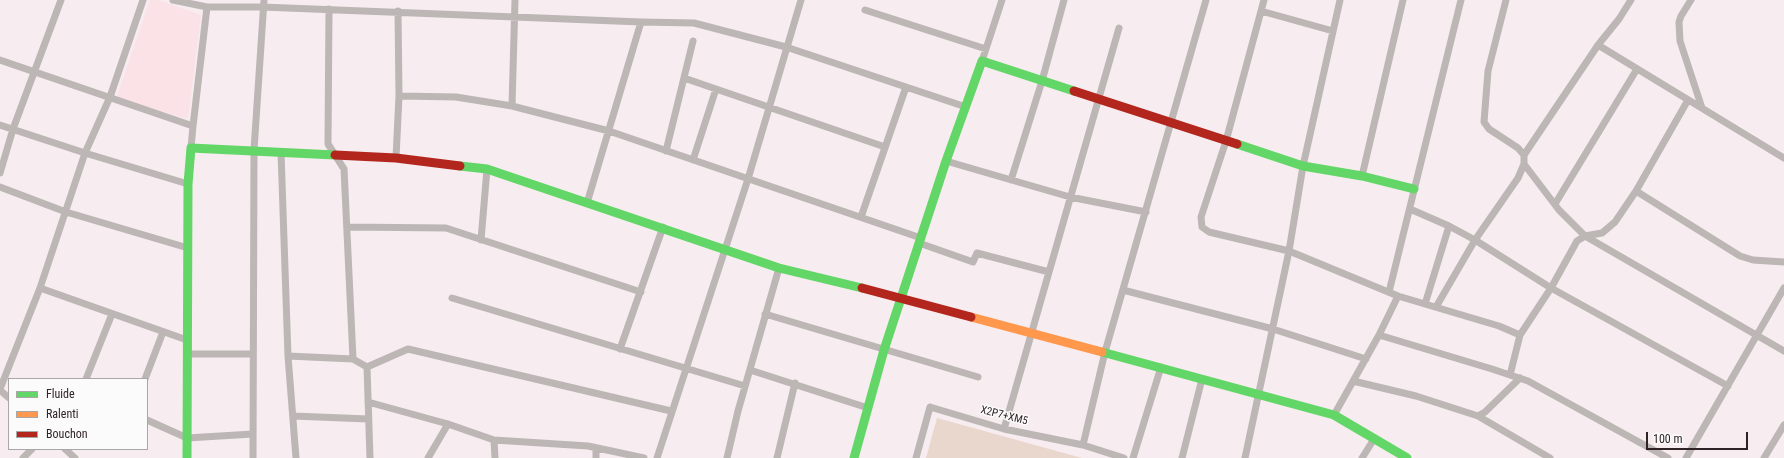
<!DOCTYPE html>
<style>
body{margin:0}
#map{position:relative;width:1784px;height:458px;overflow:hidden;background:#f7ecef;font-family:"Roboto Condensed",sans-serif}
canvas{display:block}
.legend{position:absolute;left:8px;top:378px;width:140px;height:72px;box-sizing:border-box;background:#fbfbfb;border:1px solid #aaa5a6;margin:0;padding:5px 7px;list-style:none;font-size:12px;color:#302326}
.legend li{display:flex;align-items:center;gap:8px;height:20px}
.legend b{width:20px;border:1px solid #aaa5a6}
.scale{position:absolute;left:1646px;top:432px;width:102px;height:18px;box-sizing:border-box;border:2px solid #302326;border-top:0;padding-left:5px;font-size:12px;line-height:14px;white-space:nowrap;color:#302326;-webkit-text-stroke:3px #fbfbfb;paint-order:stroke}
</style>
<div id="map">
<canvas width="1784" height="458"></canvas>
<ul class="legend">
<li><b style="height:5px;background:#63d668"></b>Fluide</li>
<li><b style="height:5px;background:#ff974d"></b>Ralenti</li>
<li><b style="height:5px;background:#b3261e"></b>Bouchon</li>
</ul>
<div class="scale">100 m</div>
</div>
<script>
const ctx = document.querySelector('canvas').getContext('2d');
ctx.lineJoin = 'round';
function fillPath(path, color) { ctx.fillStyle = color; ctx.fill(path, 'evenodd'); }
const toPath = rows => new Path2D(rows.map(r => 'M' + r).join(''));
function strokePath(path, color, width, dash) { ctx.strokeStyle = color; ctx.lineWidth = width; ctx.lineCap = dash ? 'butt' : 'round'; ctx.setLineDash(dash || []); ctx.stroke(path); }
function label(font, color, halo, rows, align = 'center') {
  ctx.font = font + ' "Roboto Condensed",sans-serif'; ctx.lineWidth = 3; ctx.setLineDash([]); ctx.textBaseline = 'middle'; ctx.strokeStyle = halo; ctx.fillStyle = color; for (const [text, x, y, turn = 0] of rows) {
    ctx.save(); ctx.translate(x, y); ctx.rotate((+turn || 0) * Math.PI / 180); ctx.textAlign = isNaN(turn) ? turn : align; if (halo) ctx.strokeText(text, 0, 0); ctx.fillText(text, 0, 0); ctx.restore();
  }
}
fillPath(toPath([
 [150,0,159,0,201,15,188,119,116,99]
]), '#fae2e7');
fillPath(toPath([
 [937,418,1082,458,926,458]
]), '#e9d6cc');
strokePath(toPath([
 [173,0,207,7,262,7,641,22,694,23,786,47,966,107],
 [1264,0,1226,141,1201,217,1202,227,1209,232,1289,251,1398,296,1499,326,1520,335],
 [1691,0,1681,16,1679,22,1680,41,1702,108],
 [329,9,328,144,344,169,353,359,367,367,370,458],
 [865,10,986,49],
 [1261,11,1333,31],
 [1598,45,1784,158],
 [0,60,193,126,191,148],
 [982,61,1002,0],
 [684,78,885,147],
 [399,96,456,97,512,106,609,131,921,238],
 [512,106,515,0],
 [0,125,85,153,188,184],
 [193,126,207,7],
 [666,151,693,41],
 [281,152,288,356,296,458],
 [1524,155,1598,45,1619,19,1631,0],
 [396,158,399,96,398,11],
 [693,160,716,89],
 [946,161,1070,197,1146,212],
 [1524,164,1559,210,1585,236,1784,351],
 [0,173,13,129,61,0],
 [1362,176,1403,0],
 [1011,180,1042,81,1064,0],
 [0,187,66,212,188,248],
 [1636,191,1740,256,1753,260,1784,262],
 [587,203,641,22],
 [1555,204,1637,69],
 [1410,209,1449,226,1475,240,1551,288,1728,386],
 [861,217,906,87],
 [347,227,446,228,641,292],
 [481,240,487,169],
 [919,243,973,262,977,253,1049,272],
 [40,288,187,340],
 [1123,290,1273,329,1366,359],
 [1389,292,1461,0],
 [452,298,745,386],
 [1425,304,1449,226],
 [1436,307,1475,240,1518,178,1524,164,1524,155,1518,148,1489,129,1484,122,1488,71,1506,0],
 [765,314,978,377],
 [1379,335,1492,369,1528,381,1668,458],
 [620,349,663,227],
 [187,354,253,354],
 [288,356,353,359],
 [367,367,408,349,671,411],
 [750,370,868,408],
 [1510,375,1520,335,1551,288,1577,241,1585,236,1602,233,1615,222,1636,191,1688,100],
 [86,379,112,314],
 [145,379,163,332],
 [1353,381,1416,396,1478,416,1485,412,1520,378],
 [0,389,40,288,85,153,110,97,143,0],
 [0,390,9,398],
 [368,402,448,424,494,440,588,446,644,458],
 [1334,415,1379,335,1398,296],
 [293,416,368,419],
 [1478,416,1550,458],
 [147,420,187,438,253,434],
 [1004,429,1119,28],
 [494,440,495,458],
 [1083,445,1105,352,1206,0],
 [596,448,596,458],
 [65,449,75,458],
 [23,458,32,449],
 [253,458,254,150,264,0],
 [428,458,448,424],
 [657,458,748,179,801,0],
 [727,458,738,411,779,268],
 [777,458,795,383],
 [916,458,930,407,1004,429,1083,445,1124,458],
 [1133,458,1161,367],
 [1182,458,1202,379],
 [1245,458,1289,251,1303,166,1340,0],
 [1362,458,1374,439],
 [1686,458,1784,288],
 [1764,458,1784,425]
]), '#bcb6b5', 7);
strokePath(toPath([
 [1237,144,1303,166,1362,176,1414,189],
 [460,166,487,169,779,268,862,288],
 [1102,352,1334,415,1407,458],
 [187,458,188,184,191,148,335,155],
 [854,458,884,350,946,161,982,61,1074,91]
]), '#63d668', 9);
strokePath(toPath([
 [971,317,1102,352]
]), '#ff974d', 9);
strokePath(toPath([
 [1074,91,1237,144],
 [335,155,396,158,460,166],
 [862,288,971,317]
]), '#b3261e', 9);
label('11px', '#302326', '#fbfbfb', [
 ["X2P7+XM5",1004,416,14]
]);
</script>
